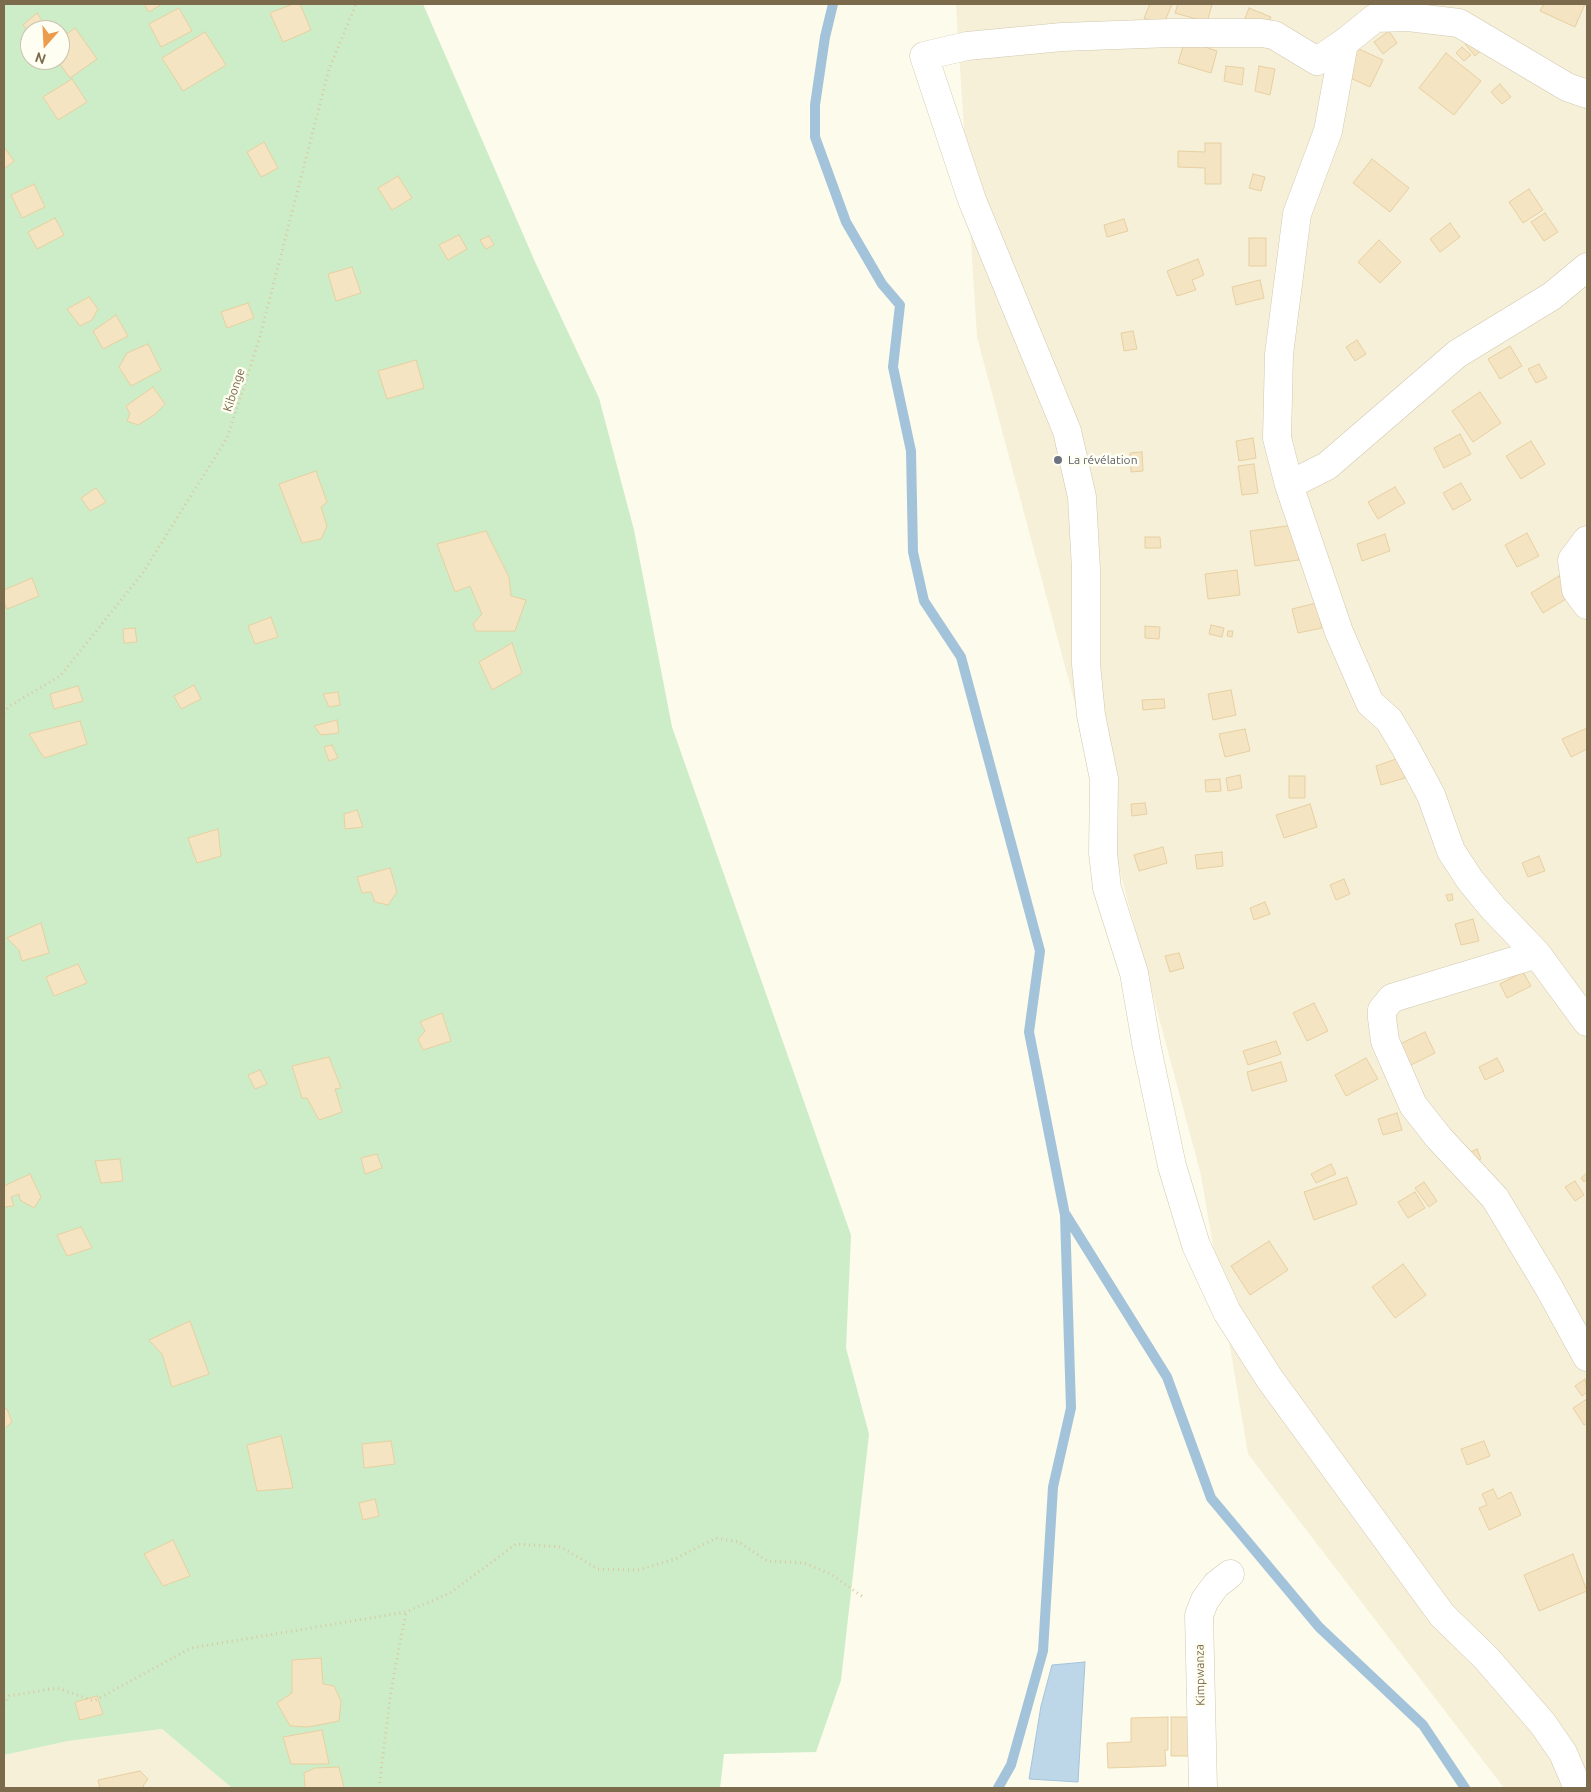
<!DOCTYPE html>
<meta charset="utf-8">
<style>
body{margin:0}
#map{position:relative;width:1591px;height:1792px;overflow:hidden;background:#fdfbeb;font-family:Ubuntu,sans-serif}
canvas{display:block}
.frame{position:absolute;inset:0;border:5px solid #7b6a4c;pointer-events:none}
.north{position:absolute;left:20px;top:20px;width:50px;height:50px;box-sizing:border-box;background:#fffef2;border:1px solid #cac3b0;border-radius:50%;rotate:199deg;font-size:14px;font-weight:700;line-height:20px;text-align:center;color:#7b6a4c}
.north::after{content:'';display:block;margin:auto;width:18px;height:22px;background:#eb9c4c;clip-path:polygon(50% 0,100% 100%,50% 72%,0 100%)}
</style>
<div id="map">
<canvas width="1591" height="1792"></canvas>
<div class="frame"></div>
<div class="north">N</div>
</div>
<script>
const ctx = document.querySelector('canvas').getContext('2d');
ctx.lineJoin = 'round';
function fillPath(path, color) { ctx.fillStyle = color; ctx.fill(path, 'evenodd'); }
const toPath = rows => new Path2D(rows.map(r => 'M' + r).join(''));
function strokePath(path, color, width, dash) { ctx.strokeStyle = color; ctx.lineWidth = width; ctx.lineCap = dash ? 'butt' : 'round'; ctx.setLineDash(dash || []); ctx.stroke(path); }
function label(font, color, halo, rows, align = 'center') {
  ctx.font = font + ' Ubuntu,sans-serif'; ctx.lineWidth = 5; ctx.setLineDash([]); ctx.textBaseline = 'middle'; ctx.strokeStyle = halo; ctx.fillStyle = color; for (const [text, x, y, turn = 0] of rows) {
    ctx.save(); ctx.translate(x, y); ctx.rotate((+turn || 0) * Math.PI / 180); ctx.textAlign = isNaN(turn) ? turn : align; if (halo) ctx.strokeText(text, 0, 0); ctx.fillText(text, 0, 0); ctx.restore();
  }
}
fillPath(toPath([
 [956,4,1587,4,1587,1788,1504,1788,1248,1454,1201,1175,977,337],
 [162,1729,232,1788,4,1788,4,1755,68,1741]
]), '#f6f0d9');
fillPath(toPath([
 [4,4,423,4,536,264,599,398,634,530,672,727,851,1235,846,1348,869,1434,841,1680,816,1752,724,1754,720,1788,232,1788,162,1729,68,1741,4,1755],
 [30,30,60,30,60,60,30,60]
]), '#ccedc8');
const water = toPath([
 [1085,1662,1078,1782,1029,1779,1041,1706,1052,1665,1085,1662]
]);
fillPath(water, '#bdd7e9');
strokePath(water, '#a3c3db', 1);
strokePath(toPath([
 [833,4,825,37,815,105,815,137,846,222,882,284,900,305,893,367,911,451,913,552,924,601,961,657,1040,951,1029,1032,1065,1215,1071,1408,1053,1487,1043,1651,1011,1765,998,1788],
 [1066,1215,1167,1377,1211,1498,1319,1627,1423,1725,1465,1788]
]), '#a3c3db', 10);
const building = toPath([
 [144,4,162,4,149,12,144,4],
 [293,4,300,4,311,30,283,42,270,13,293,4],
 [1150,4,1172,4,1163,26,1144,18,1150,4],
 [1178,4,1209,4,1212,5,1207,22,1175,13,1178,4],
 [1544,4,1585,4,1575,27,1540,11,1544,4],
 [179,8,192,31,161,47,149,24,179,8],
 [1249,8,1271,17,1266,30,1244,21,1249,8],
 [37,13,47,29,30,30,30,33,23,25,37,13],
 [75,28,97,59,70,78,57,60,60,60,60,39,75,28],
 [1389,31,1397,43,1383,54,1374,42,1389,31],
 [205,32,226,65,183,91,162,58,205,32],
 [1474,36,1485,47,1475,56,1465,44,1474,36],
 [1185,40,1217,51,1211,73,1178,63,1185,40],
 [1462,47,1471,55,1464,61,1456,53,1462,47],
 [1357,48,1383,60,1370,87,1344,75,1357,48],
 [1446,53,1481,81,1454,115,1419,88,1446,53],
 [1226,66,1244,68,1242,85,1224,81,1226,66],
 [1259,66,1275,69,1270,95,1255,91,1259,66],
 [72,79,87,102,58,120,43,97,72,79],
 [1500,84,1511,97,1502,104,1491,92,1500,84],
 [264,142,278,168,261,177,247,152,264,142],
 [1205,143,1221,143,1221,184,1205,184,1205,168,1178,167,1178,151,1205,152,1205,143],
 [4,147,14,161,4,169,4,147],
 [1372,159,1409,188,1390,212,1353,183,1372,159],
 [1253,174,1265,177,1261,191,1249,188,1253,174],
 [398,176,412,198,392,210,378,188,398,176],
 [34,184,45,207,22,218,11,195,34,184],
 [1529,189,1543,210,1523,223,1509,202,1529,189],
 [1545,213,1558,232,1544,241,1531,222,1545,213],
 [55,218,64,235,37,249,28,232,55,218],
 [1124,219,1128,231,1107,237,1104,225,1124,219],
 [1450,223,1460,237,1440,252,1430,239,1450,223],
 [459,235,467,249,448,260,439,245,459,235],
 [489,236,494,245,486,249,480,240,489,236],
 [1249,238,1266,238,1266,266,1249,266,1249,238],
 [1379,240,1401,262,1380,283,1358,262,1379,240],
 [1198,259,1204,275,1192,280,1196,290,1177,296,1167,271,1198,259],
 [352,267,361,293,336,301,328,274,352,267],
 [1260,280,1264,298,1236,305,1232,287,1260,280],
 [89,297,98,309,92,320,80,326,67,309,89,297],
 [248,303,254,318,227,328,221,312,248,303],
 [116,315,128,336,103,349,93,331,116,315],
 [1133,331,1137,349,1124,351,1121,333,1133,331],
 [1357,340,1366,354,1355,361,1346,347,1357,340],
 [148,344,161,370,131,386,119,367,127,353,148,344],
 [1510,346,1522,366,1500,379,1488,359,1510,346],
 [416,360,424,388,387,399,378,371,416,360],
 [1539,364,1547,378,1536,383,1528,369,1539,364],
 [153,387,165,404,154,415,138,425,127,421,130,414,126,406,153,387],
 [1480,392,1501,423,1473,442,1452,411,1480,392],
 [1460,434,1471,454,1444,468,1434,448,1460,434],
 [1253,438,1256,458,1239,461,1236,441,1253,438],
 [1531,441,1545,464,1521,479,1506,456,1531,441],
 [1142,452,1143,471,1131,472,1130,453,1142,452],
 [1254,464,1258,493,1242,495,1238,466,1254,464],
 [316,471,327,502,321,507,327,526,321,539,302,543,279,484,316,471],
 [1461,483,1471,500,1453,510,1443,493,1461,483],
 [1395,487,1405,503,1378,519,1368,502,1395,487],
 [96,488,106,502,90,511,81,498,96,488],
 [1294,525,1299,560,1255,566,1250,531,1294,525],
 [486,531,509,577,511,596,526,600,515,631,476,631,473,624,482,614,470,586,455,592,437,544,486,531],
 [1527,533,1539,556,1517,567,1505,545,1527,533],
 [1385,534,1390,551,1362,561,1357,544,1385,534],
 [1145,537,1160,537,1161,548,1145,548,1145,537],
 [1237,570,1240,595,1208,599,1205,574,1237,570],
 [1559,576,1571,596,1543,613,1531,593,1559,576],
 [32,578,39,596,7,609,4,602,4,590,32,578],
 [1316,603,1322,628,1298,633,1292,609,1316,603],
 [271,617,278,637,255,644,248,626,271,617],
 [1211,625,1224,628,1222,637,1209,634,1211,625],
 [1145,626,1160,627,1159,639,1145,638,1145,626],
 [135,628,137,642,124,643,123,629,135,628],
 [1228,631,1233,631,1232,637,1227,636,1228,631],
 [512,643,522,673,492,690,479,662,512,643],
 [194,685,201,699,181,709,174,696,194,685],
 [78,686,83,701,54,709,50,694,78,686],
 [1231,690,1236,715,1213,720,1208,694,1231,690],
 [338,692,340,705,329,707,323,694,338,692],
 [1164,699,1165,708,1143,710,1142,700,1164,699],
 [337,720,339,733,321,735,314,726,337,720],
 [80,721,87,744,44,758,29,734,80,721],
 [1587,728,1587,749,1571,757,1562,739,1587,728],
 [1245,729,1250,751,1225,757,1219,734,1245,729],
 [332,745,338,758,329,761,324,747,332,745],
 [1399,758,1405,778,1381,785,1376,766,1399,758],
 [1240,775,1242,788,1228,791,1226,778,1240,775],
 [1289,776,1305,776,1305,798,1289,798,1289,776],
 [1220,779,1221,791,1206,792,1205,780,1220,779],
 [1145,803,1147,814,1132,816,1131,804,1145,803],
 [1310,804,1317,827,1284,838,1276,815,1310,804],
 [357,810,363,827,345,829,344,814,357,810],
 [218,829,221,856,197,863,188,838,218,829],
 [1163,847,1167,863,1139,871,1134,855,1163,847],
 [1222,852,1223,866,1197,869,1195,855,1222,852],
 [1539,856,1545,871,1528,877,1522,863,1539,856],
 [390,868,397,892,388,905,375,902,371,892,362,893,357,877,390,868],
 [1344,879,1350,894,1336,900,1330,885,1344,879],
 [1452,894,1453,900,1448,901,1446,895,1452,894],
 [1265,902,1270,914,1254,920,1250,908,1265,902],
 [1473,919,1479,941,1461,945,1455,924,1473,919],
 [41,923,49,953,22,961,19,950,7,938,41,923],
 [1179,953,1184,968,1170,972,1165,956,1179,953],
 [78,964,87,983,54,996,46,977,78,964],
 [1523,972,1531,986,1507,998,1500,984,1523,972],
 [1314,1003,1328,1031,1307,1041,1293,1013,1314,1003],
 [442,1013,451,1041,423,1050,418,1039,425,1031,420,1022,442,1013],
 [1425,1032,1435,1053,1409,1066,1398,1045,1425,1032],
 [1276,1041,1281,1054,1248,1065,1243,1051,1276,1041],
 [329,1057,341,1088,335,1089,342,1112,319,1120,307,1098,302,1098,292,1066,329,1057],
 [1366,1058,1378,1079,1346,1096,1335,1075,1366,1058],
 [1497,1058,1504,1071,1485,1080,1479,1067,1497,1058],
 [1281,1062,1287,1081,1252,1091,1247,1072,1281,1062],
 [260,1070,267,1084,255,1089,248,1075,260,1070],
 [1397,1113,1402,1130,1383,1135,1378,1119,1397,1113],
 [1477,1149,1481,1159,1468,1165,1464,1155,1477,1149],
 [377,1154,382,1168,365,1174,361,1158,377,1154],
 [120,1159,123,1181,101,1183,95,1161,120,1159],
 [1331,1164,1336,1174,1316,1183,1311,1174,1331,1164],
 [1587,1173,1587,1179,1584,1182,1581,1178,1587,1173],
 [30,1174,41,1197,34,1208,20,1200,19,1194,11,1197,14,1206,4,1207,4,1186,30,1174],
 [1347,1177,1357,1204,1314,1220,1304,1192,1347,1177],
 [1575,1181,1584,1195,1575,1201,1565,1187,1575,1181],
 [1424,1182,1437,1201,1429,1207,1415,1188,1424,1182],
 [1415,1192,1425,1208,1408,1218,1398,1202,1415,1192],
 [81,1227,92,1248,67,1256,57,1235,81,1227],
 [1269,1241,1288,1270,1250,1295,1231,1266,1269,1241],
 [1403,1264,1426,1295,1395,1318,1372,1287,1403,1264],
 [190,1321,209,1374,172,1387,162,1354,149,1340,190,1321],
 [1585,1379,1587,1392,1582,1396,1575,1386,1585,1379],
 [1587,1399,1587,1423,1584,1425,1573,1408,1587,1399],
 [4,1409,7,1409,12,1422,4,1429,4,1409],
 [281,1436,293,1488,257,1491,247,1445,281,1436],
 [391,1441,395,1464,364,1468,362,1444,391,1441],
 [1484,1441,1490,1456,1467,1465,1461,1449,1484,1441],
 [1493,1489,1498,1499,1511,1492,1521,1515,1489,1530,1479,1508,1487,1505,1482,1494,1493,1489],
 [375,1499,379,1516,363,1520,359,1503,375,1499],
 [173,1540,190,1576,163,1586,144,1554,173,1540],
 [1573,1554,1587,1591,1539,1611,1524,1575,1573,1554],
 [321,1658,323,1684,334,1686,341,1701,339,1721,308,1727,290,1726,277,1703,292,1693,292,1660,321,1658],
 [97,1696,103,1714,80,1720,75,1702,97,1696],
 [1168,1717,1168,1750,1165,1750,1166,1766,1108,1768,1107,1743,1131,1742,1131,1718,1168,1717],
 [1171,1717,1192,1717,1192,1756,1171,1756,1171,1717],
 [322,1730,329,1764,291,1764,283,1737,322,1730],
 [339,1767,344,1788,305,1788,304,1773,315,1768,339,1767],
 [140,1771,148,1779,143,1786,145,1788,100,1788,98,1780,140,1771]
]);
fillPath(building, '#f4e4c1');
strokePath(building, '#e8d0a1', 1);
const minor = toPath([
 [1344,43,1328,131,1297,214,1279,354,1277,438,1289,485,1339,632,1370,703,1389,720,1404,745,1431,795,1451,851,1470,880,1493,908,1537,954,1587,1022],
 [1289,485,1327,466,1457,354,1552,296,1587,267],
 [1587,540,1572,560,1576,590,1587,605],
 [1537,954,1392,998,1382,1010,1382,1018,1385,1041,1413,1105,1439,1138,1495,1198,1548,1286,1587,1357],
 [1203,1788,1199,1615,1205,1600,1216,1585,1230,1574],
 [1578,1788,1563,1753,1543,1724,1487,1659,1442,1615,1269,1378,1227,1312,1196,1245,1172,1166,1147,1048,1134,973,1107,888,1103,853,1104,779,1091,715,1086,664,1086,569,1082,497,1067,431,972,200,924,56,967,46,1062,37,1171,33,1261,33,1274,35,1317,61,1344,43,1375,18,1408,17,1459,23,1567,87,1587,94]
]);
strokePath(minor, '#d2c8af', 29);
strokePath(toPath([
 [4,713,8,707,60,676,142,574,227,438,259,340,329,69,356,4],
 [4,1705,9,1696,57,1688,94,1701,191,1648,406,1612,450,1593,516,1544,561,1547,598,1569,638,1570,675,1559,716,1538,739,1542,767,1561,804,1563,831,1574,863,1597],
 [379,1788,391,1690,406,1612]
]), '#dac8a3', 3, [1, 4]);
strokePath(minor, '#fff', 28);
for (const [x, y, r, color] of [
 [1058,460,5,"#6b7280"]
]) { const dot = new Path2D(); dot.arc(x, y, r, 0, 2 * Math.PI); ctx.fillStyle = color; ctx.fill(dot); strokePath(dot, '#fffef2', 2); }
label('12px', '#7b6a4c', '#fffef2', [
 ["Kibonge",234,390,-72],
 ["Kimpwanza",1200,1675,-91]
]);
label('12px', '#5b616d', '#fffef2', [
 ["La révélation",1068,460]
], 'left');
</script>
